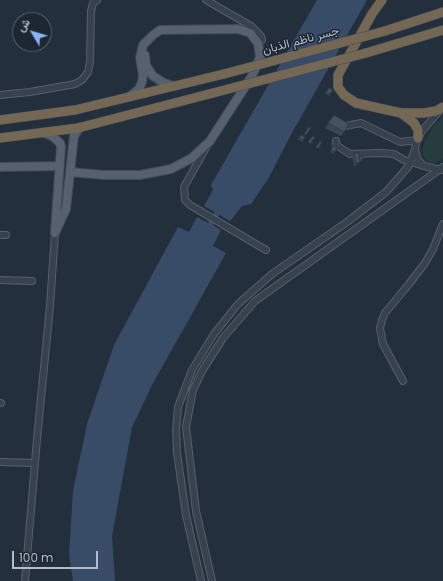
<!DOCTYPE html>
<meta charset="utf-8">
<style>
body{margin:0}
#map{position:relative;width:443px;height:581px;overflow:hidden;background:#242f3e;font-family:Poppins,Vazirmatn,sans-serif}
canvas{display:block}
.north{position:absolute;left:12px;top:12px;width:40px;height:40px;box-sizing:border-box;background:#1d2633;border:1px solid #59626f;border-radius:50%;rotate:308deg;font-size:11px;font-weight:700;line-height:16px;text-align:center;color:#b4bcc9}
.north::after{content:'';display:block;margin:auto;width:14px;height:18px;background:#8ab4f8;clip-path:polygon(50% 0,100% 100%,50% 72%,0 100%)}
.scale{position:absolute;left:12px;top:551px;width:86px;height:18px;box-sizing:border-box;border:2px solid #b4bcc9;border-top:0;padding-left:5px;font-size:12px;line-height:14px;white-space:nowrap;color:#b4bcc9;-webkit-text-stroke:3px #1d2633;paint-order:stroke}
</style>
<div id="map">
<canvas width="443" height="581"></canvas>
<div class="north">ش</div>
<div class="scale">100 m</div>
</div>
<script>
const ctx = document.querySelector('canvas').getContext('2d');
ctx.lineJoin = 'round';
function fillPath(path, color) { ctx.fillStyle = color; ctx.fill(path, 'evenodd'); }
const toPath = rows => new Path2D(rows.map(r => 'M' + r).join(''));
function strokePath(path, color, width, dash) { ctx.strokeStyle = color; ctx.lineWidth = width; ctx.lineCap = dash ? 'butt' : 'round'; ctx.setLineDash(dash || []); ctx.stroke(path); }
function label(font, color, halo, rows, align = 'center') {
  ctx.font = font + ' Poppins,Vazirmatn,sans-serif'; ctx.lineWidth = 3; ctx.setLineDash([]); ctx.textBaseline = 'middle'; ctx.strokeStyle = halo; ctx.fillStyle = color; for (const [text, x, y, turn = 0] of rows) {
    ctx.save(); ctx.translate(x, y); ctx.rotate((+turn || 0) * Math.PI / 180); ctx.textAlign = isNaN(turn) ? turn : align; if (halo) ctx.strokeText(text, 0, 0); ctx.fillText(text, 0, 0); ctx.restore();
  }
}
fillPath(toPath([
 [443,117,443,159,435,163,428,162,424,158,422,151,426,139,434,126]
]), '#263c3f');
fillPath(toPath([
 [317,0,367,0,293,131,268,179,251,204,242,206,230,221,204,206,213,190,211,185],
 [197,217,221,230,213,246,226,253,152,385,132,427,112,536,115,581,73,581,69,555,73,491,87,424,114,345,178,227,189,232]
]), '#394c67');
strokePath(toPath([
 [207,230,221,207]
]), '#394c67', 6);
const minor = toPath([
 [206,0,251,26,261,36,262,40,258,43],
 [0,95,30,92,75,84,82,80,88,72,90,62,91,11,93,3,97,0],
 [440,110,422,131,416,143,415,150,418,160,424,166,441,170],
 [345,126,361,123,400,142,417,140],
 [336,141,336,145,350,154,381,153,394,154,404,160,424,166],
 [207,146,184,187,185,200,190,205,266,250],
 [0,235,6,235],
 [0,280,32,281],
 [403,381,383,344,380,328,382,320,385,313,409,284,425,263,433,249,443,224],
 [0,403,1,403],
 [0,462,35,463],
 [25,581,37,439,50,306,55,233],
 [201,581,186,515,177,453,176,430,178,407,192,370,214,334,238,304,272,274,347,222,386,192,408,167,415,150],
 [212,581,196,511,186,427,193,390,202,371,223,338,255,301,443,167]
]);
const major = toPath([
 [145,55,146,65,153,76,164,83,174,86],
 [44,133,52,136,60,143,61,147,55,231],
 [0,167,60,166],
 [70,172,104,175,140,175,171,169,192,158,210,141,252,76,260,57,258,43,250,33,238,29,160,30,153,35,143,45,140,58,143,75,142,82,139,89,129,97],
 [55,233,66,209,73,145,74,136,80,127]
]);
const highway = toPath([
 [382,0,372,14,338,75,338,87,344,95,356,103,401,113,424,113,436,111,443,107],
 [385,31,443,12],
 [366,53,443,30],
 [401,113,414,123,418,130,418,138],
 [0,120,75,110,224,74],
 [0,138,78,128,213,93]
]);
strokePath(minor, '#565f6c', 8);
strokePath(major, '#414a57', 10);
strokePath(highway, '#434c59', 10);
strokePath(minor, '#38414e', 6);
strokePath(major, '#56606e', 8);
strokePath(highway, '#746855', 9);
const highwayBridge = toPath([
 [224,74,385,31],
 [213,93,366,53]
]);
strokePath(highwayBridge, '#434c59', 10, []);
strokePath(highwayBridge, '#746855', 9);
fillPath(toPath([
 [329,88,333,90,329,96,325,93],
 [334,115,349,124,341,136,325,128],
 [301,135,305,137,302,142,298,139],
 [333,146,337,148,333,154,330,151],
 [354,153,359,157,362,161,360,161,358,165,354,166,352,156]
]), '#3b4654');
fillPath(toPath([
 [360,162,358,165,354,166,356,163]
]), '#303945');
const building = toPath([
 [329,88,333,90,330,94,326,92,329,88],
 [334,115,349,124,344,132,328,123,334,115],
 [309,127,311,128,306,135,304,134,309,127],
 [301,135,305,137,303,140,299,138,301,135],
 [313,136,315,137,310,144,308,142,313,136],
 [320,141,322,142,318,149,316,147,320,141],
 [333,146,337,148,335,152,331,150,333,146],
 [358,152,360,162,356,163,354,153,358,152],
 [363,156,363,159,360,160,359,157,363,156]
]);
fillPath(building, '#455162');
strokePath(building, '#303945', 1);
label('12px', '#b4bcc9', '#1d2633', [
 ["جسر ناظم الذبان",301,41,-15]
]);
</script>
